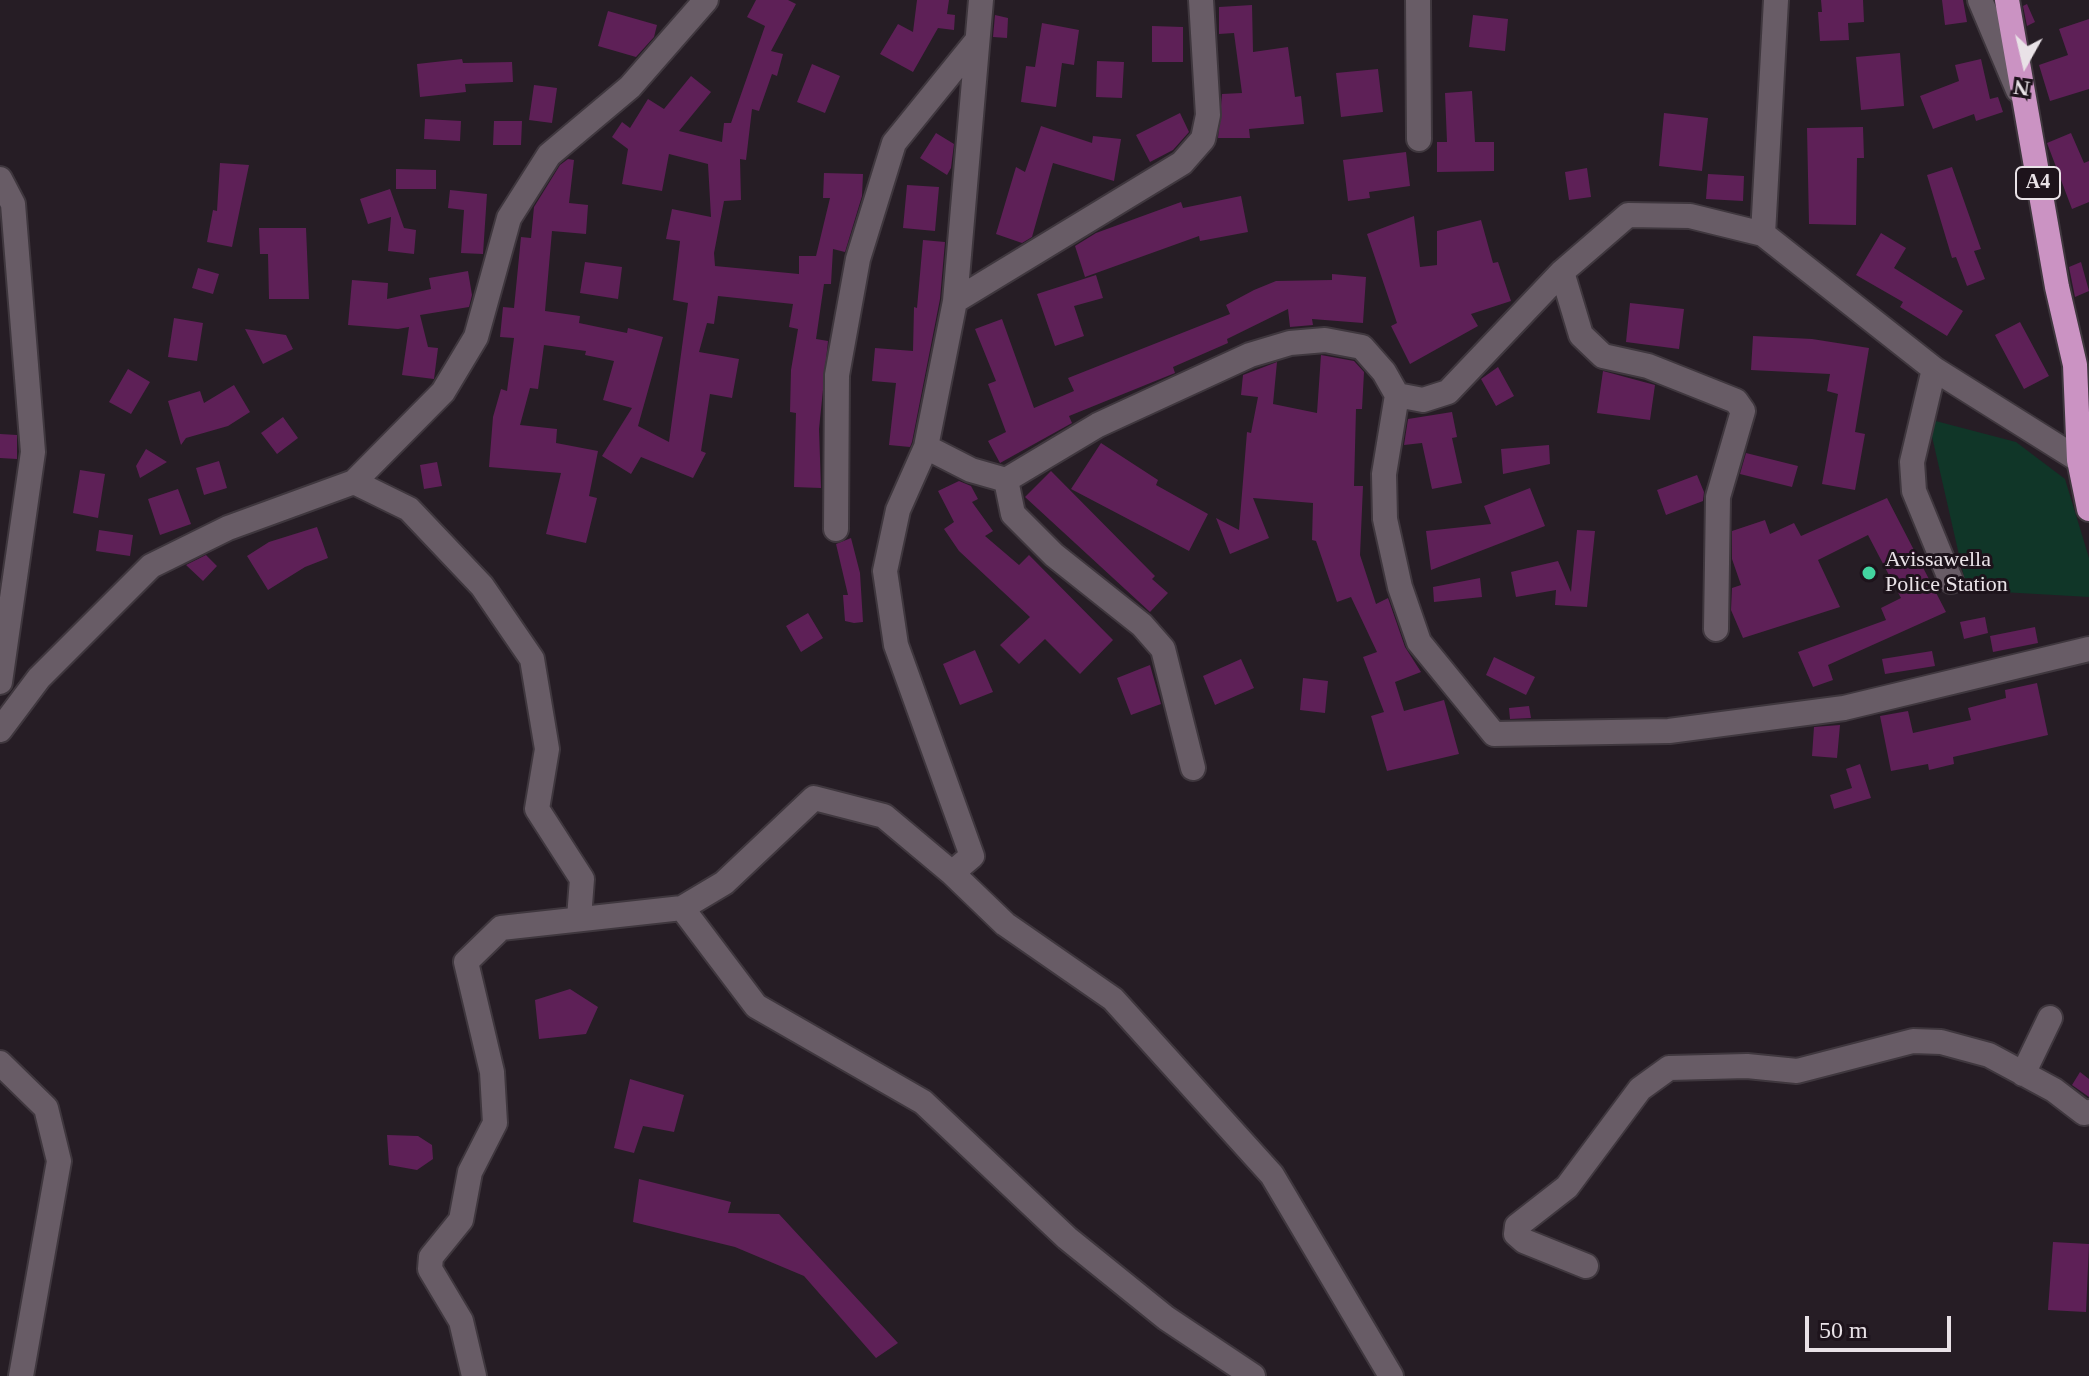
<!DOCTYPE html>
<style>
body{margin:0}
#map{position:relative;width:2089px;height:1376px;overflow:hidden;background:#261d25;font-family:"Times New Roman",serif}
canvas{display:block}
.north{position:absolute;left:1985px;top:24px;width:80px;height:80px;-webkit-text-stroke:6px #1d131b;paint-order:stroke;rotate:188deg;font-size:22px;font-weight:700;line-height:32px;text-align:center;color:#e9e2e7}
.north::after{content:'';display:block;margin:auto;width:28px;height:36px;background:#e9e2e7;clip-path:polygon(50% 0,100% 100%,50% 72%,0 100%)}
.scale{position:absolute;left:1805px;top:1316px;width:146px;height:36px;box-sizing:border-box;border:4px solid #e9e2e7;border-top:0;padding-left:10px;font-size:24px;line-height:28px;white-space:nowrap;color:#e9e2e7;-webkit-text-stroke:6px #1d131b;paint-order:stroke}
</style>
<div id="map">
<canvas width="2089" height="1376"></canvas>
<div class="north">N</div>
<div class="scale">50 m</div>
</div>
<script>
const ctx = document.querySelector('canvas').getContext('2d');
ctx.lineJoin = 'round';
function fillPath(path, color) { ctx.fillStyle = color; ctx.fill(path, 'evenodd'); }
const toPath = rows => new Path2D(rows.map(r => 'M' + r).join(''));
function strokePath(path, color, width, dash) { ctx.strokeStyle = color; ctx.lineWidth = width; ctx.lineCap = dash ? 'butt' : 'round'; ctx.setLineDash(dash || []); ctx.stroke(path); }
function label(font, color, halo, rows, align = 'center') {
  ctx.font = font + ' "Times New Roman",serif'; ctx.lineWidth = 6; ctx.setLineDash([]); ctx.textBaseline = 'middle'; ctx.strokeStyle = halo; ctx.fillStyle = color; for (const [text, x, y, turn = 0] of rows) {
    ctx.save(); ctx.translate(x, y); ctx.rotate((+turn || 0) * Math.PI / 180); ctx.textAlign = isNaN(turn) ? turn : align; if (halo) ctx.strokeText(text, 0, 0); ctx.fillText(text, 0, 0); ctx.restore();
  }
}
fillPath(toPath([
 [1928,419,2016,442,2065,479,2089,558,2089,597,1967,590]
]), '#103628');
fillPath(toPath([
 [756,0,788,0,796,4,771,51,783,54,777,76,772,74,759,111,752,109,746,160,740,159,741,200,724,201,714,253,715,266,799,274,799,256,816,256,830,198,823,198,824,173,863,174,862,196,845,252,833,249,831,284,824,284,816,339,828,341,819,429,821,488,794,487,796,413,790,412,791,370,798,329,789,327,793,304,718,296,714,324,707,323,699,352,739,359,732,398,710,394,701,451,706,453,693,478,641,457,631,474,602,456,632,408,603,400,614,361,585,355,586,351,544,345,538,389,530,388,520,425,557,429,556,443,598,451,589,496,597,498,586,543,546,534,561,473,489,467,493,417,501,389,507,391,514,338,500,337,503,307,514,308,521,237,531,238,534,207,560,165,568,159,574,160,569,203,588,205,586,234,552,231,545,311,580,316,579,323,627,333,628,328,663,337,638,426,669,442,688,303,673,300,680,241,666,239,672,209,711,217,708,164,669,154,662,191,622,184,628,149,612,137,622,122,630,128,648,99,664,109,691,76,711,92,679,131,722,142,724,123,731,123,765,26,747,17],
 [917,0,949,0,947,14,955,15,954,30,938,28,913,72,880,54,898,24,913,32],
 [1821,0,1863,0,1864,22,1848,23,1849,40,1820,41,1818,12,1822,12],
 [1942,0,1963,0,1967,22,1945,25],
 [2027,4,2035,22,2027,26,2023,6],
 [1252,5,1253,52,1288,47,1295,97,1301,96,1304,124,1249,129,1250,138,1218,138,1222,94,1242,93,1234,33,1219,34,1219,7],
 [608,11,657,25,654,37,636,57,598,46],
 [995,15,1008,18,1007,38,993,37],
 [1473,15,1508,19,1505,51,1469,47],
 [2089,19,2089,89,2050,101,2039,65,2068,55,2059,29],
 [1042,23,1079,30,1074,65,1062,63,1056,107,1021,102,1026,66,1035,67],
 [1152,26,1183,27,1183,62,1152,62],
 [1900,53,1904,106,1861,110,1856,57],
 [462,59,463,63,512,62,513,82,465,84,466,92,420,97,417,64],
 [1981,59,1990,99,1998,97,2003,112,1976,121,1974,114,1933,129,1920,96,1959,81,1955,65],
 [1097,61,1124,62,1122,98,1096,97],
 [812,64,840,76,825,113,797,102],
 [1378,69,1383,112,1341,117,1336,73],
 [534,85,557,88,552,123,529,120],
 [1472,91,1475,142,1494,142,1494,171,1437,172,1437,142,1447,142,1445,93],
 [1180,113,1189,132,1173,150,1150,162,1136,135],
 [1664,113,1708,118,1702,171,1659,166],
 [425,119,461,121,460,141,424,139],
 [494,121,522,121,521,145,493,145],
 [1041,126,1092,143,1093,136,1121,139,1114,181,1053,163,1032,237,1022,243,996,234,1016,167,1025,172],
 [1863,127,1864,158,1857,158,1856,225,1809,224,1807,128],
 [936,133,954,144,951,168,947,175,920,158],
 [2071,133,2084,163,2089,161,2089,202,2072,209,2047,143],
 [1406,152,1410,186,1369,192,1370,198,1348,201,1343,160],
 [220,163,249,165,232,247,207,242,213,210,217,211],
 [1952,167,1981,249,1974,251,1985,279,1967,286,1956,257,1952,258,1927,175],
 [1587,168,1591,197,1569,200,1565,172],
 [396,169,436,170,436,189,396,189],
 [1708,174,1744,176,1743,201,1706,199],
 [907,185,939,187,935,231,903,228],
 [390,189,404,228,416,230,414,254,388,251,391,217,368,224,360,199],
 [450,190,487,194,483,254,461,253,464,210,448,208],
 [1241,196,1248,232,1200,241,1199,236,1085,277,1075,246,1096,233,1181,202,1183,208],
 [1414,216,1420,267,1437,265,1437,231,1481,220,1493,263,1498,262,1511,301,1471,314,1478,326,1410,364,1391,326,1397,323,1367,234],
 [259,228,306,228,309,299,269,299,268,254,260,254],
 [1881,233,1906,248,1894,268,1963,311,1947,336,1900,307,1903,302,1856,275],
 [923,240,945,242,940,299,912,442,910,447,889,445,896,383,872,381,875,348,913,351,914,307,917,308],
 [585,262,622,267,618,299,580,293],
 [2081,262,2089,291,2075,297,2069,267],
 [198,268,219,274,213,294,192,288],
 [468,271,472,295,469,307,420,315,428,347,438,348,434,379,402,375,409,327,398,329,348,325,352,280,388,283,387,299,431,289,429,278],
 [1332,274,1366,277,1363,323,1312,319,1313,325,1290,327,1288,309,1227,339,1228,343,1173,367,1175,373,1069,416,1072,423,1000,463,988,441,1006,432,988,384,996,381,975,329,1002,319,1034,408,1074,391,1068,378,1230,314,1226,305,1254,290,1276,281,1332,280],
 [1096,275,1103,298,1074,306,1084,336,1055,346,1037,294],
 [1630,303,1684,309,1679,349,1626,342],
 [174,318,203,323,197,361,168,357],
 [2020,322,2049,376,2024,389,1995,335],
 [245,329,286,335,293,349,263,364],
 [1753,336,1812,339,1869,348,1855,432,1865,434,1855,490,1822,484,1838,394,1827,391,1830,374,1751,370],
 [1321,355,1354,361,1364,372,1362,409,1356,409,1354,486,1363,486,1360,555,1376,604,1388,598,1405,647,1421,672,1395,682,1404,711,1444,700,1459,754,1387,771,1371,716,1384,712,1363,657,1377,652,1351,597,1337,602,1316,541,1312,540,1313,503,1253,498,1269,538,1230,554,1216,518,1239,530,1247,432,1251,433,1258,397,1241,395,1243,375,1277,362,1273,404,1317,413],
 [1498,367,1514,396,1496,406,1481,379],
 [128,369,150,382,131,414,109,402],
 [1603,371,1655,385,1650,420,1597,413],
 [234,385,250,412,228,426,186,438,181,445,168,401,200,391,204,403],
 [1452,412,1457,437,1452,438,1462,483,1432,489,1422,443,1404,445,1408,419],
 [283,417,298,438,277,454,261,433],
 [0,434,17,435,17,459,0,458],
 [1101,443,1158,480,1156,485,1208,514,1189,551,1071,489],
 [1549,445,1550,464,1503,474,1501,449],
 [146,449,167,462,140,478,136,466],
 [1746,453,1798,466,1792,487,1740,474],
 [219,461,227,488,204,495,196,468],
 [437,462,442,486,424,489,420,465],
 [80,470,105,474,98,518,73,513],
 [1051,471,1155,576,1152,579,1168,593,1150,612,1025,497],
 [1697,475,1704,492,1703,501,1666,515,1657,490],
 [959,481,971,486,978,499,972,502,993,531,985,536,1019,565,1029,555,1113,640,1080,674,1045,639,1019,664,1000,645,1030,617,959,551,944,529,954,522,938,491],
 [1530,488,1545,526,1431,570,1426,531,1491,524,1484,506],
 [178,489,191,524,160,535,148,499],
 [1887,498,1946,612,1828,665,1833,680,1813,687,1798,652,1886,620,1881,608,1901,598,1868,535,1818,560,1840,607,1743,638,1731,610,1732,588,1741,585,1732,559,1732,531,1765,520,1770,534,1794,523,1801,536],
 [317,527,328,558,305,567,268,590,247,556,269,542],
 [99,530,133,535,130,556,96,551],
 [1577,530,1595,531,1587,607,1555,605,1556,590,1516,597,1511,572,1558,561,1571,592],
 [851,538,860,573,863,622,854,623,845,621,843,595,848,595,836,544],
 [206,555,217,566,203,581,186,565],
 [1480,578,1482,597,1434,602,1433,587],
 [808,613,823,638,801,652,786,626],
 [1985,617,1988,633,1964,639,1960,622],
 [2035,627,2038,643,1993,652,1990,636],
 [975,650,993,692,960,705,943,664],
 [1932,651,1935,666,1885,674,1882,659],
 [1494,657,1535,677,1526,695,1486,675],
 [1241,659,1254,688,1215,705,1203,676],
 [1150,665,1161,704,1131,715,1117,678],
 [1303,678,1328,681,1325,713,1300,710],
 [2037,683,2048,735,1953,757,1954,764,1929,770,1928,764,1891,771,1880,716,1908,711,1913,733,1971,720,1968,708,2006,698,2005,690],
 [1529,706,1531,718,1510,719,1509,708],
 [1840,725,1837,758,1812,756,1814,727],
 [1860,764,1871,798,1834,809,1830,795,1852,788,1846,769],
 [570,989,598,1007,586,1034,539,1039,535,1000],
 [2080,1072,2089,1079,2089,1097,2072,1085],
 [630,1079,684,1095,674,1132,643,1126,634,1153,614,1148],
 [387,1135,418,1136,432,1145,433,1159,417,1170,389,1165],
 [639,1179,731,1202,728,1213,779,1214,898,1343,876,1358,804,1276,735,1247,633,1222],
 [2053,1242,2089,1244,2086,1312,2048,1310]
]), '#5e2057');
const minor = toPath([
 [1418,0,1419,139],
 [1980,0,2018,90],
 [0,179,13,204,33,452,0,682],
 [1763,234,1776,0],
 [1562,272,1581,335,1603,356,1648,366,1736,401,1743,411,1718,497,1716,629],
 [955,301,981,0],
 [1934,369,1912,462,1914,491,1951,581],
 [926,447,971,470,1006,480,1098,425,1250,355,1290,343,1325,340,1362,347,1384,372,1397,395],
 [2079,460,1934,369,1763,234,1690,216,1628,215,1562,272,1448,392,1423,400,1397,395,1384,474,1385,519,1400,587,1419,642,1494,734,1669,731,1844,708,2089,649],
 [1006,480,1013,514,1054,555,1142,625,1163,649,1193,768],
 [354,482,443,392,476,337,509,218,549,155,630,87,706,0],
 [836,529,837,375,858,259,894,143,975,43],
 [0,730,39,678,151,566,228,528,354,482,409,509,482,586,532,659,547,749,537,809,582,879,579,918],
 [952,873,972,856,896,645,885,571,898,510,926,447,955,301,1182,163,1203,139,1208,115,1201,0],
 [682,908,756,1006,923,1102,1067,1238,1166,1318,1253,1376],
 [0,1063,46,1108,59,1161,21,1376],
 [2023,1074,2050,1018],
 [1586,1266,1524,1241,1516,1234,1517,1226,1567,1187,1640,1089,1669,1068,1747,1066,1797,1071,1913,1041,1941,1042,1989,1055,2054,1090,2084,1113,2089,1112],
 [474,1376,461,1321,430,1269,431,1257,461,1220,470,1172,495,1123,492,1072,466,962,501,928,682,908,724,883,814,798,884,816,952,873,1005,924,1113,999,1272,1175,1391,1376]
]);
const highway = toPath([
 [2007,0,2057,287,2075,365,2079,460,2089,509]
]);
strokePath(minor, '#3f373e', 28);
strokePath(highway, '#3f373e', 28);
strokePath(minor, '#685c66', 24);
strokePath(highway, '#cb93c3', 24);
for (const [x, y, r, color] of [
 [1869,573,8,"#43d4a0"]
]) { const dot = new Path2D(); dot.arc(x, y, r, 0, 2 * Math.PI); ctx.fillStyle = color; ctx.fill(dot); strokePath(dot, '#1d131b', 3); }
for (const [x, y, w] of [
 [2038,183,44]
]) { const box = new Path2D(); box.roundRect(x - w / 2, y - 16, w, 32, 6); ctx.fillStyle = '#1d131b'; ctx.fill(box); strokePath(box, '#e9e2e7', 2); }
label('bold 20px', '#e9e2e7', null, [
 ["A4",2038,183]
]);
label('22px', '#e9e2e7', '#1d131b', [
 ["Avissawella",1885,560],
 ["Police Station",1885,585]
], 'left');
</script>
